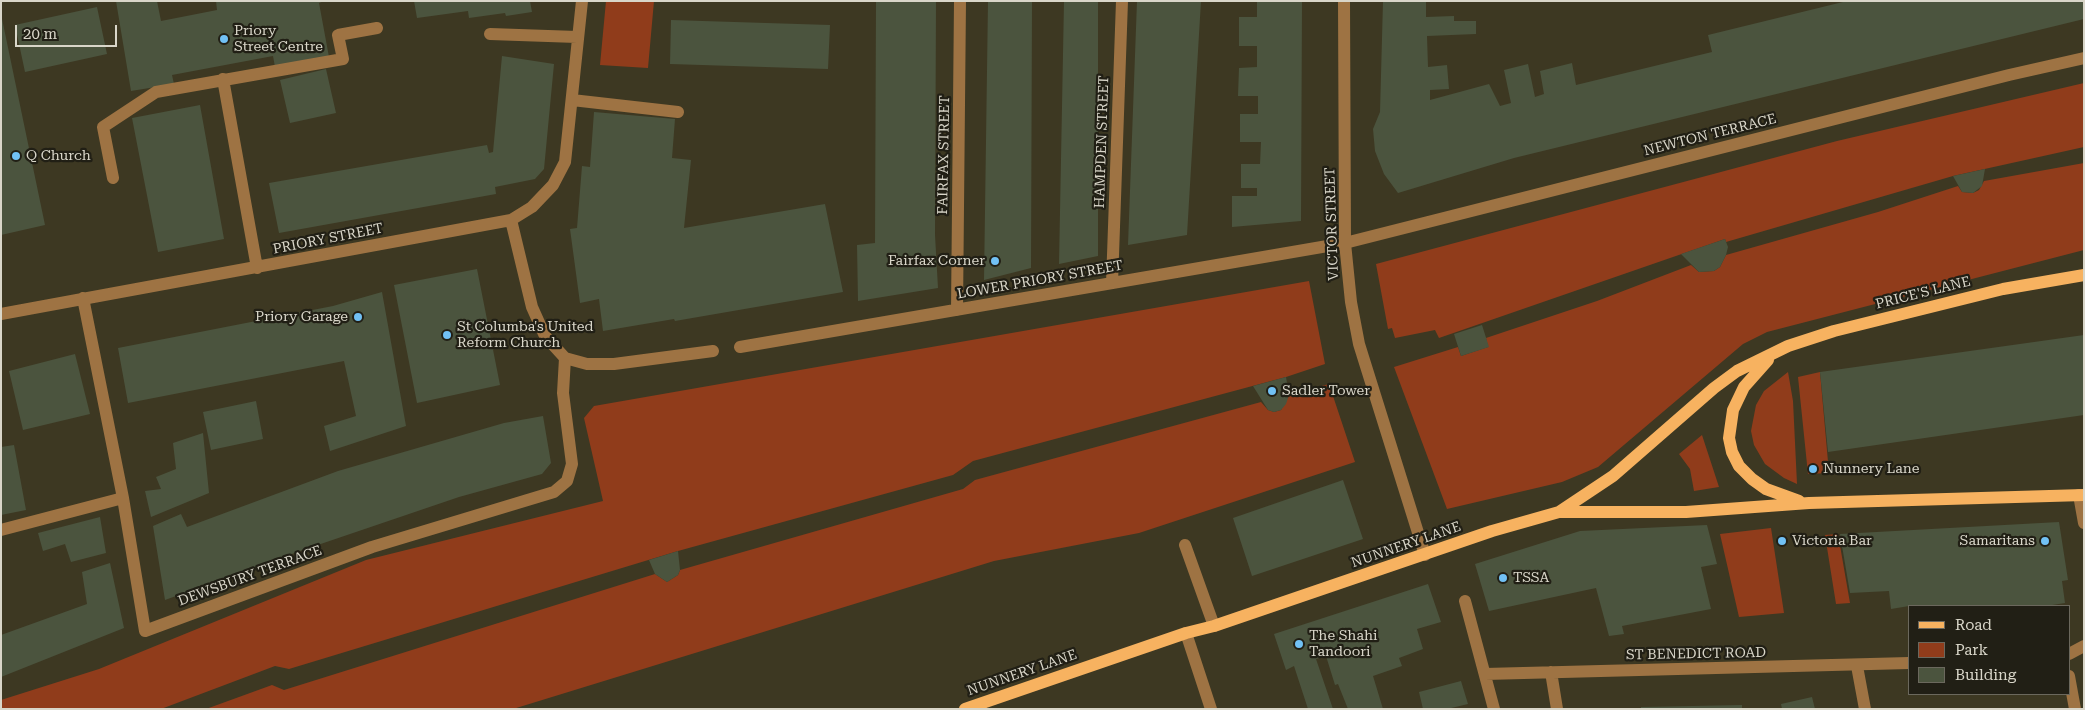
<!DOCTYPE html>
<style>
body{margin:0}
#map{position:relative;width:2085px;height:710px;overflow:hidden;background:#3d3822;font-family:"Roboto Serif",serif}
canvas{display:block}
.frame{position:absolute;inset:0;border:2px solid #d9d6c9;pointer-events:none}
.legend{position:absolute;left:1908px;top:605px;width:162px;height:90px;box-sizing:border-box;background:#211f15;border:1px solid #6b685d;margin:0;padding:6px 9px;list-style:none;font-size:15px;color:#d9d6c9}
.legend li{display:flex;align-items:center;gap:10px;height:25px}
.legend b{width:25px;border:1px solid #6b685d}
.scale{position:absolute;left:15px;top:25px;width:102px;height:22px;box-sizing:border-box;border:2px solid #d9d6c9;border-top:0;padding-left:6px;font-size:15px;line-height:18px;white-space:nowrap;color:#d9d6c9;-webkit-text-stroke:4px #211f15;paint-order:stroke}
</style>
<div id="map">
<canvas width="2085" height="710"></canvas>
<div class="frame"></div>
<ul class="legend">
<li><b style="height:6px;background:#f7b260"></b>Road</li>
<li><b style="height:14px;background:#903c1b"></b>Park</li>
<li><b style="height:14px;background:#4b543e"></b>Building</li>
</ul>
<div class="scale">20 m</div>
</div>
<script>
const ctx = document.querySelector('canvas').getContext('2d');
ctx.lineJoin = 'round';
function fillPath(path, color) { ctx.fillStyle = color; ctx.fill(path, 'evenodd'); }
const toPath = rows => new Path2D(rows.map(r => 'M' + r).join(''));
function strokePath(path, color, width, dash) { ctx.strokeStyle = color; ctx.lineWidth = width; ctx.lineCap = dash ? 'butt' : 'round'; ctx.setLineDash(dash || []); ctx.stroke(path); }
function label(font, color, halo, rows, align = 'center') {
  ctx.font = font + ' "Roboto Serif",serif'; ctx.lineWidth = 4.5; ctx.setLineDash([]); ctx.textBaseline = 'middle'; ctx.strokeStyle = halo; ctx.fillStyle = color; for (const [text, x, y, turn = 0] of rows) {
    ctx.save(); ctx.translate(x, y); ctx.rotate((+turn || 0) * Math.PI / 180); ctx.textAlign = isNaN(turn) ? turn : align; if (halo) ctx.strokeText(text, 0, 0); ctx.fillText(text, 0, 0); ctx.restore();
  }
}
fillPath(toPath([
 [606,1,654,1,648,68,600,65],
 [2084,83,2084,147,1953,176,1726,242,1725,239,1439,338,1435,330,1395,338,1392,328,1388,329,1376,264,1837,141],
 [2084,163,2084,250,1767,332,1743,344,1598,467,1562,482,1447,509,1394,367,1458,347,1461,356,1488,347,1486,338,1597,301,1691,265,1699,272,1714,271,1720,267,1726,255,1878,212,1958,186,1962,192,1973,193,1979,190,1984,181],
 [1309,281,1325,364,1286,377,973,461,953,475,678,551,289,669,275,666,161,709,1,709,1,700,99,669,366,560,603,501,584,418,594,406],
 [1788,372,1793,401,1797,484,1784,478,1765,464,1754,445,1751,431,1756,405,1764,391],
 [1820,372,1829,473,1808,474,1798,377],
 [1329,384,1355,462,1139,533,994,561,513,709,206,709,272,685,284,690,655,574,667,582,678,575,680,570,963,489,975,480,1261,402,1268,410,1274,412,1281,410,1289,395],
 [1702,435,1719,487,1694,491,1690,469,1679,454],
 [1771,528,1784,613,1739,617,1720,534],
 [1838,534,1850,603,1836,604,1825,535]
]), '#903c1b');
fillPath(toPath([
 [116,1,157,1,161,21,217,10,216,1,324,1,319,3,329,57,275,67,273,56,172,75,174,84,131,91],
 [414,1,530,1,532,12,506,16,505,13,469,18,468,11,417,18],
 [876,1,936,1,935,235,938,288,858,301,857,245,875,243],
 [988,1,1032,1,1031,268,984,280],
 [1064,1,1098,1,1098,256,1059,264],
 [1137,1,1201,1,1187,235,1128,245],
 [1257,1,1302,1,1301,221,1232,227,1232,196,1257,196,1257,188,1241,188,1241,164,1260,164,1261,142,1240,142,1240,114,1258,114,1258,96,1238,96,1239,68,1257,67,1257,46,1239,46,1239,17,1257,17],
 [1383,1,1426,1,1426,17,1454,16,1454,21,1476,21,1476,34,1427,36,1428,67,1447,65,1449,89,1430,90,1430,100,1489,84,1500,106,1511,103,1504,70,1528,64,1535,97,1544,94,1540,71,1572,63,1576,85,1712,52,1708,35,1847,1,2084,1,2084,19,1514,158,1398,193,1384,174,1375,151,1373,129,1380,112],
 [97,7,107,54,25,72,15,25],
 [1,14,45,225,1,235],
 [671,20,830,25,828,69,670,64],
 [502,56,554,64,544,169,535,179,495,187,496,194,279,233,269,183,487,145,489,153,493,152],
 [326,69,336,113,290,123,280,80],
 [200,105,224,239,158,252,132,118],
 [594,112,675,119,672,158,691,160,684,228,825,204,843,292,675,321,674,319,603,331,599,299,580,303,570,229,577,228,582,166,590,167],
 [1985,169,1982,186,1973,193,1962,192,1953,176],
 [1725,239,1728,247,1726,255,1720,267,1714,271,1699,272,1681,254],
 [477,269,500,385,417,403,394,285],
 [382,292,406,426,330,451,324,426,356,416,344,361,128,403,118,348,333,306],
 [1482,325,1489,347,1461,356,1454,334],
 [2084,335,2084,415,1828,452,1820,372],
 [75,354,90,414,23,430,9,371],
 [1286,377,1289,395,1286,404,1281,410,1274,412,1268,410,1253,386],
 [256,401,263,439,211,450,203,412],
 [543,416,551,463,542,474,459,497,303,550,165,600,153,526,181,514,187,527,338,471,504,423],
 [203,433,209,493,151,517,145,491,161,489,156,477,176,469,173,443],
 [14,445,26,510,1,515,1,447],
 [1343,480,1363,539,1252,576,1233,518],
 [100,517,106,553,71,562,65,544,43,551,38,533],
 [2059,522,2068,580,2062,581,2065,603,2046,606,1909,606,1891,609,1889,591,1850,593,1840,534],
 [1707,525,1717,564,1701,567,1711,609,1622,626,1624,634,1609,636,1596,588,1489,611,1475,564,1580,531],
 [678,551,680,570,678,575,667,582,655,574,649,560],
 [110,563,124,628,1,677,1,635,87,604,82,572],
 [1428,584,1441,622,1417,629,1423,649,1399,658,1402,666,1373,676,1383,709,1348,709,1338,684,1335,685,1326,656,1316,659,1333,709,1308,709,1294,666,1286,670,1274,634],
 [1461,681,1468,704,1447,709,1423,709,1419,692],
 [1812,697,1815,709,1782,709,1781,704],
 [1742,705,1742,709,1641,709,1641,707]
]), '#4b543e');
strokePath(toPath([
 [1344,1,1345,243,1351,302,1359,344,1425,555],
 [490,34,577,37],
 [223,79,257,268],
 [572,100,678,112],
 [113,178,103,127,156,92,343,59,338,35,377,28],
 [511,220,532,207,553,185,565,162,582,1],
 [1112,283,1122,1],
 [83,298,123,498,145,631,372,547,554,492,567,481,572,464,563,393,565,358],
 [957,310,960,1],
 [1,314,511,220,532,307,545,336,565,358],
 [740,347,1345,243,2009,75,2084,58],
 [565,358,587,364,614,364,713,351],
 [2079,495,2084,523],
 [1,530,123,498],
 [1185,545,1214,626],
 [1465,601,1494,709],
 [1186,633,1211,709],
 [2069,654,2084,646],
 [1857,666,1865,709],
 [1551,672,1557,709],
 [1485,674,1909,663],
 [2069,676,2075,709]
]), '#9e7343', 12);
strokePath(toPath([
 [1768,360,1744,387,1733,410,1729,438,1732,452,1739,466,1752,479,1766,489,1799,501],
 [1559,512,1613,476,1714,388,1737,371,1788,346,1834,331,2003,289,2084,275],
 [965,709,1186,633,1214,626,1492,531,1559,512,1686,512,1809,503,2084,495]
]), '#f7b260', 12);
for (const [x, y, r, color] of [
 [224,39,5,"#71c1f5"],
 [16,156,5,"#71c1f5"],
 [995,261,5,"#71c1f5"],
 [358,317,5,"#71c1f5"],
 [447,335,5,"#71c1f5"],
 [1272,391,5,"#71c1f5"],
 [1813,469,5,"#71c1f5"],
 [1782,541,5,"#71c1f5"],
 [2045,541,5,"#71c1f5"],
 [1503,578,5,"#71c1f5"],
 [1299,644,5,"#71c1f5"]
]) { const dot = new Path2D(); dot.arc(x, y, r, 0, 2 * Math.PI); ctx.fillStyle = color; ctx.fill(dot); strokePath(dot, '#211f15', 2); }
label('14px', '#d9d6c9', '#211f15', [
 ["Priory",234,31],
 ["Street Centre",234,47],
 ["Q Church",26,156],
 ["Fairfax Corner",985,261,"right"],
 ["Priory Garage",348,317,"right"],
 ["St Columba's United",457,327],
 ["Reform Church",457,343],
 ["Sadler Tower",1282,391],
 ["Nunnery Lane",1823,469],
 ["Victoria Bar",1792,541],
 ["Samaritans",2035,541,"right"],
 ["TSSA",1513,578],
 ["The Shahi",1309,636],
 ["Tandoori",1309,652]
], 'left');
label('14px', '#d9d6c9', '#211f15', [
 ["NEWTON TERRACE",1710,135,-14],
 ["HAMPDEN STREET",1102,142,-88],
 ["FAIRFAX STREET",944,155,-89],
 ["VICTOR STREET",1332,224,-92],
 ["PRIORY STREET",328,239,-11],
 ["LOWER PRIORY STREET",1040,280,-10],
 ["PRICE'S LANE",1923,293,-14],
 ["NUNNERY LANE",1406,545,-19],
 ["DEWSBURY TERRACE",250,576,-20],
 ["ST BENEDICT ROAD",1696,654,-1],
 ["NUNNERY LANE",1022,673,-19]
]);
</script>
